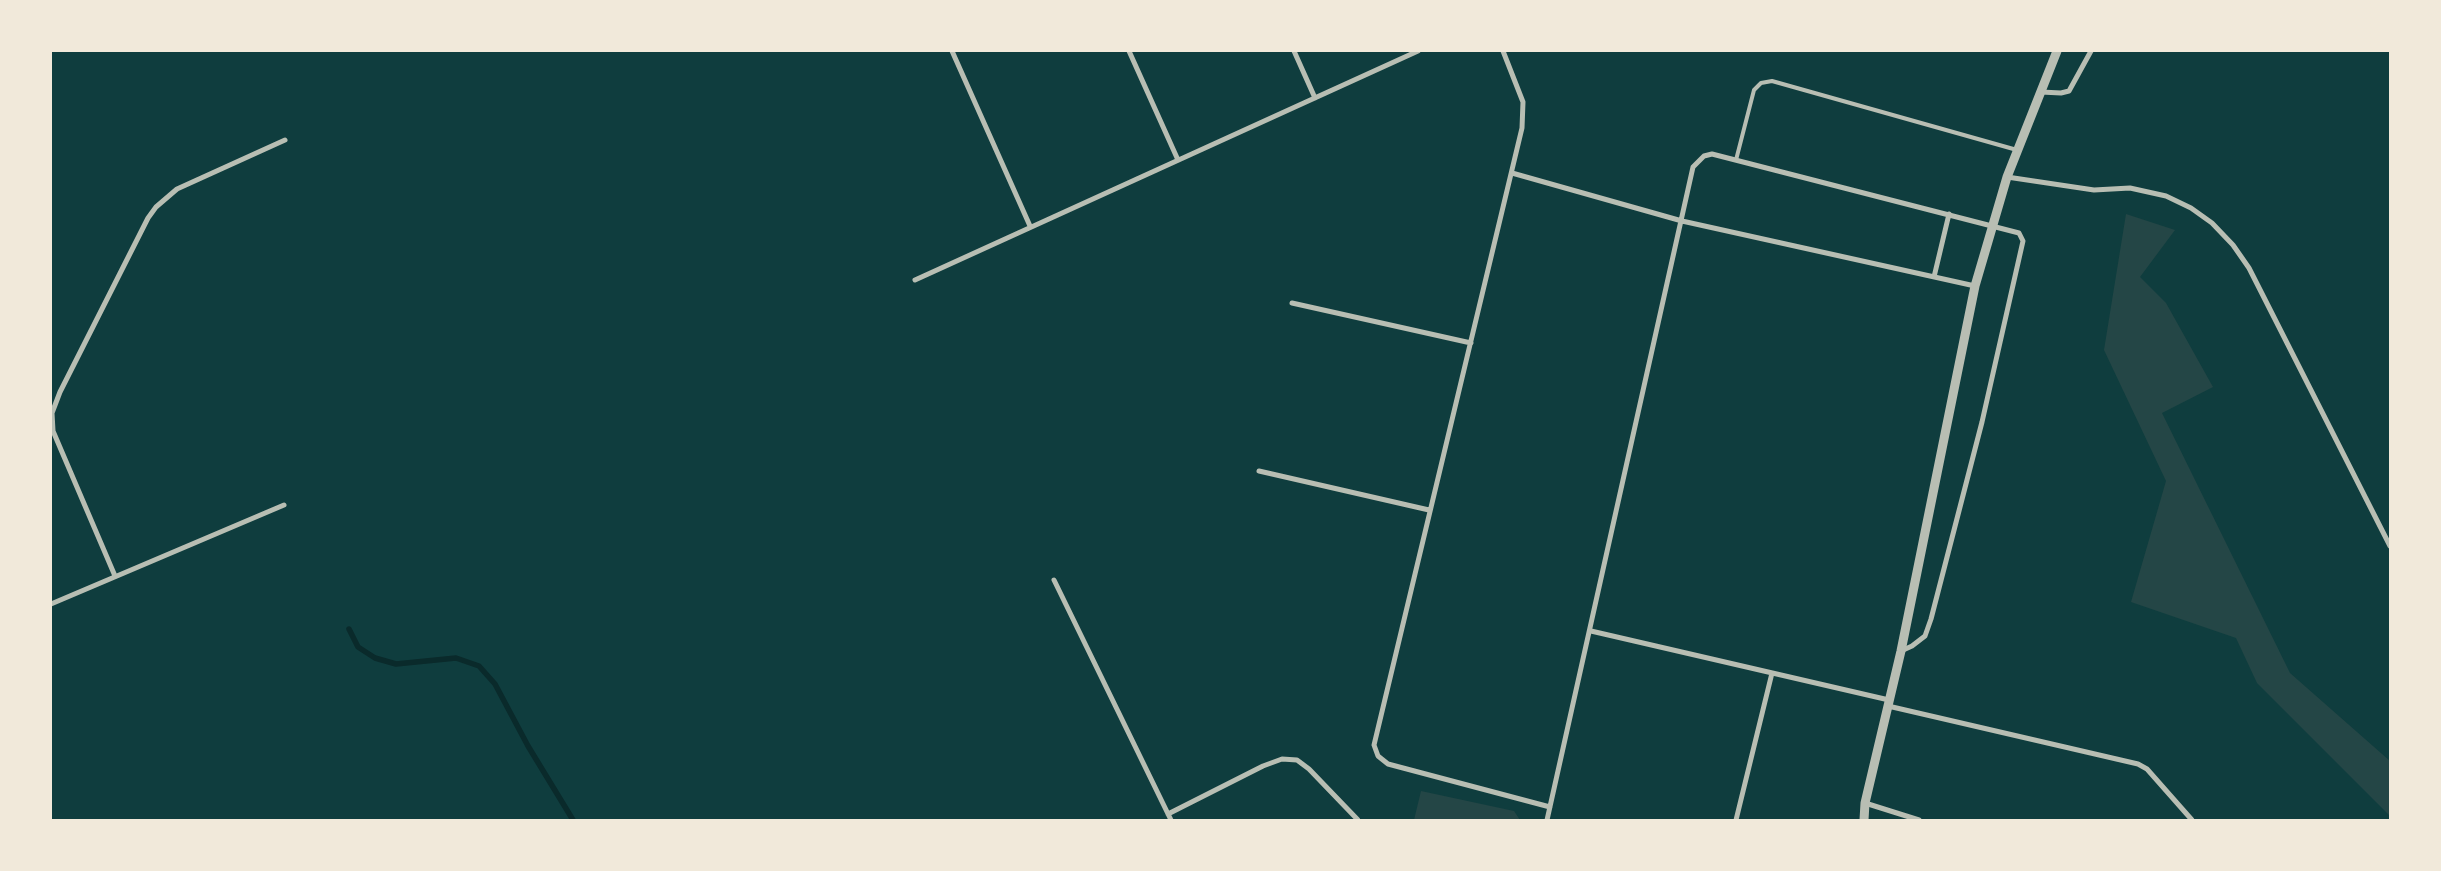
<!DOCTYPE html>
<style>
body{margin:0}
#map{position:relative;width:2441px;height:871px;overflow:hidden;background:#0f3d3e;font-family:"Space Grotesk",sans-serif}
canvas{display:block}
.frame{position:absolute;inset:0;border:52px solid #f1e9da;pointer-events:none}
</style>
<div id="map">
<canvas width="2441" height="871"></canvas>
<div class="frame"></div>
</div>
<script>
const ctx = document.querySelector('canvas').getContext('2d');
ctx.lineJoin = 'round';
function fillPath(path, color) { ctx.fillStyle = color; ctx.fill(path, 'evenodd'); }
const toPath = rows => new Path2D(rows.map(r => 'M' + r).join(''));
function strokePath(path, color, width, dash) { ctx.strokeStyle = color; ctx.lineWidth = width; ctx.lineCap = dash ? 'butt' : 'round'; ctx.setLineDash(dash || []); ctx.stroke(path); }
fillPath(toPath([
 [2126,214,2175,230,2140,277,2166,303,2213,387,2162,413,2290,673,2390,761,2390,816,2257,683,2236,638,2131,602,2166,481,2104,350],
 [1421,791,1514,811,1520,820,1414,820]
]), '#244646');
strokePath(toPath([
 [349,629,358,647,375,658,396,664,456,658,479,666,495,684,528,746,573,820]
]), '#0a2a2b', 5.5);
strokePath(toPath([
 [1736,160,1754,90,1761,83,1772,81,2017,150]
]), '#b8beb3', 4);
strokePath(toPath([
 [952,51,1030,226],
 [1129,51,1178,160],
 [1294,51,1315,98],
 [1503,51,1523,102,1522,128,1374,745,1378,756,1388,764,1550,807],
 [2041,92,2061,93,2069,91,2091,51],
 [1512,173,1682,221,1975,286],
 [2007,177,2094,190,2130,188,2166,196,2191,208,2212,223,2233,245,2249,268,2390,546],
 [1934,277,1949,214],
 [915,280,1418,51],
 [1292,303,1471,343],
 [1259,471,1429,510],
 [115,576,53,431,52,413,60,392,148,218,156,207,177,189,285,140],
 [1054,580,1171,820],
 [51,604,284,505],
 [1591,631,1889,700],
 [1888,706,2138,764,2147,769,2192,820],
 [1865,803,1919,820],
 [1168,814,1263,766,1282,759,1297,760,1309,769,1358,820],
 [1547,820,1693,167,1704,156,1712,154,2019,233,2023,241,1982,422,1931,619,1925,636,1912,646,1901,651],
 [1736,820,1772,673]
]), '#b8beb3', 5);
strokePath(toPath([
 [1864,820,1865,803,1901,651,1975,286,2007,177,2057,51]
]), '#b8beb3', 9);
</script>
